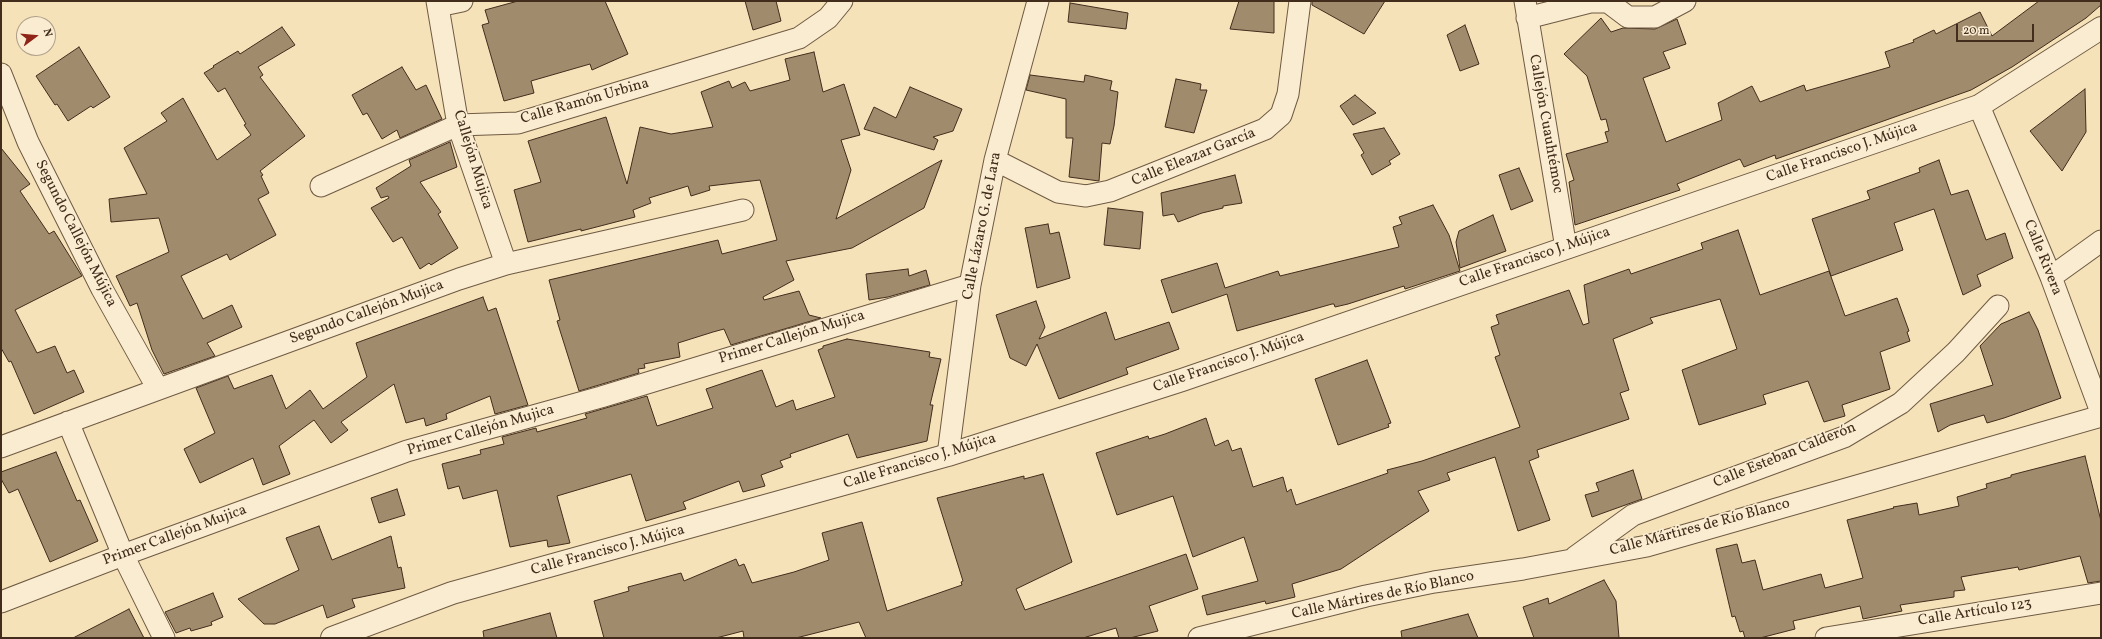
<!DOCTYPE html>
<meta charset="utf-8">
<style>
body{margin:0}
#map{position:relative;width:2102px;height:639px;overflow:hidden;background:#f6e2b8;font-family:Vollkorn,serif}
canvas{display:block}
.frame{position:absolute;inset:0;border:2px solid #422c1c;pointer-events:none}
.north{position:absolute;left:16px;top:16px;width:40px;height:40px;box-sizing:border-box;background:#f9ecd1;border:1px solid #b09f89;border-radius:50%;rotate:74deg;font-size:11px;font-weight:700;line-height:16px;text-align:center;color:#422c1c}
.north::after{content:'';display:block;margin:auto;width:14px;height:18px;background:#8f2418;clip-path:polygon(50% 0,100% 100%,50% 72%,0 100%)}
.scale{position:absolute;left:1956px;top:24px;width:78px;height:18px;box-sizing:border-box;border:2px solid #422c1c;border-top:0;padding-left:5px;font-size:12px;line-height:14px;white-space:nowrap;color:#422c1c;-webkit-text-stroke:3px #f9ecd1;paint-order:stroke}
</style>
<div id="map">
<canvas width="2102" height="639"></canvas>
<div class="frame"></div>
<div class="north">N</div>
<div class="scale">20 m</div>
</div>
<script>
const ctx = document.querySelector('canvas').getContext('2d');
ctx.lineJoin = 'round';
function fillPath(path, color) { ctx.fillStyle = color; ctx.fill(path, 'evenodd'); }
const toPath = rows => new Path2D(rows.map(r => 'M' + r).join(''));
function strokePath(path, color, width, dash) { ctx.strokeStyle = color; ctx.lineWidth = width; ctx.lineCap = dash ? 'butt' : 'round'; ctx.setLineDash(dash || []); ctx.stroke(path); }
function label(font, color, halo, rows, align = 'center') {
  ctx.font = font + ' Vollkorn,serif'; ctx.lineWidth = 3.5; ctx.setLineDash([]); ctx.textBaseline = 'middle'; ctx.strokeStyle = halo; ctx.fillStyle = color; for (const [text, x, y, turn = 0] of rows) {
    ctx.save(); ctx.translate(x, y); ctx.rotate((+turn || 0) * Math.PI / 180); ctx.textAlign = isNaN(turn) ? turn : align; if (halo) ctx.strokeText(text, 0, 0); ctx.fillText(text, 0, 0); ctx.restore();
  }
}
const building = toPath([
 [518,1,605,1,628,54,592,70,590,64,531,81,534,93,504,101,482,25,489,23,485,10,518,1],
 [745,1,776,1,781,21,753,30,745,1],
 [1239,1,1274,1,1274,33,1230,29,1239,1],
 [1312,1,1385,1,1364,34,1312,5,1312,1],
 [2039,1,2101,1,2101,5,2086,18,2012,67,1971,90,1776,159,1775,155,1744,167,1740,159,1677,184,1680,190,1575,225,1569,182,1574,180,1566,154,1608,142,1605,132,1609,131,1606,119,1601,120,1587,76,1564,54,1601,18,1611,32,1623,28,1655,29,1677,19,1686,44,1663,52,1670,68,1643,78,1666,142,1722,120,1718,103,1752,86,1760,102,1804,85,1806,91,1890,67,1885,52,1914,42,1913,40,1934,30,1936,34,1980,12,1992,36,2039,1],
 [1070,3,1128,13,1126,29,1068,22,1070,3],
 [1465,25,1479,64,1460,71,1447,35,1465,25],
 [282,27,295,45,258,67,263,75,260,77,305,136,260,171,263,175,261,176,269,193,258,199,276,235,230,260,227,254,181,276,203,319,232,305,242,327,207,343,215,356,164,374,152,350,137,303,130,306,116,276,169,252,159,218,111,222,109,199,147,194,124,148,167,121,161,113,183,98,217,160,251,135,244,125,246,124,225,88,218,92,204,73,214,67,213,66,238,51,240,54,282,27],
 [79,47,110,97,93,108,91,106,68,121,57,104,55,105,36,76,79,47],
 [814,52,823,92,844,84,860,135,841,140,851,170,836,219,942,160,924,208,852,248,786,261,794,280,763,297,764,300,799,291,809,315,821,318,731,345,724,329,713,332,678,343,680,357,644,364,645,368,638,369,639,373,579,391,557,321,560,320,549,280,718,240,722,254,777,240,760,180,709,186,710,190,691,196,688,186,649,198,651,203,633,210,635,217,581,231,581,229,528,242,514,190,541,182,528,141,606,117,627,184,640,127,671,134,713,127,701,92,729,81,732,88,745,82,750,91,790,80,785,59,814,52],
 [402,67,416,90,426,85,442,119,400,138,397,130,382,139,367,113,363,115,352,95,402,67],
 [1030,75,1084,82,1085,75,1112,81,1110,90,1118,92,1114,126,1110,144,1102,143,1099,181,1069,177,1073,138,1066,138,1066,99,1026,90,1030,75],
 [1176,79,1201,84,1200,90,1207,90,1194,133,1165,127,1176,79],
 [910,87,962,109,953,131,933,137,938,140,934,150,864,129,874,107,896,118,910,87],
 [2085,89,2086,132,2062,171,2030,131,2085,89],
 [1355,95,1376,113,1353,125,1340,106,1355,95],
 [1384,128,1400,154,1389,161,1391,164,1372,175,1361,155,1364,153,1353,134,1384,128],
 [450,142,457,167,420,182,441,212,438,214,458,248,431,265,429,263,420,269,402,237,393,242,371,208,389,198,388,196,381,198,376,188,411,166,409,160,450,142],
 [1,148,30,184,20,191,49,234,54,231,82,276,15,310,37,353,55,346,67,373,74,370,84,392,34,414,11,361,9,362,1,348,1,148],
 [1939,160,1951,195,1968,190,1986,240,2005,233,2013,258,1977,275,1981,286,1963,295,1934,209,1894,223,1903,250,1831,276,1812,219,1870,199,1867,191,1920,172,1919,168,1939,160],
 [1519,168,1533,201,1511,210,1499,175,1519,168],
 [1235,175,1242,203,1223,206,1223,208,1202,213,1178,222,1174,214,1163,216,1161,193,1235,175],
 [1433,205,1449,235,1460,271,1405,289,1404,286,1348,304,1335,307,1334,304,1332,304,1237,331,1227,294,1172,313,1161,280,1217,263,1225,288,1278,271,1280,276,1399,247,1393,227,1402,224,1399,217,1433,205],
 [1108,208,1143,212,1140,249,1104,245,1108,208],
 [1493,215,1506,251,1460,268,1456,242,1459,231,1493,215],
 [1048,224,1050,234,1059,232,1070,278,1037,288,1025,228,1048,224],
 [1738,230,1760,295,1829,271,1845,316,1897,298,1909,331,1907,332,1910,341,1880,352,1890,389,1842,405,1845,416,1824,422,1808,381,1763,395,1766,404,1699,425,1682,370,1737,349,1720,299,1650,318,1653,323,1613,339,1629,390,1620,393,1629,419,1537,450,1539,457,1529,461,1550,520,1518,531,1495,457,1447,473,1450,480,1418,491,1429,511,1341,569,1292,584,1295,597,1266,604,1265,601,1207,615,1202,596,1258,581,1244,537,1193,557,1173,496,1117,515,1096,453,1148,436,1149,439,1165,434,1206,418,1215,446,1228,440,1232,451,1241,448,1253,487,1283,477,1287,492,1291,489,1296,505,1388,473,1387,470,1422,461,1520,427,1495,357,1500,355,1491,327,1499,324,1496,315,1569,290,1583,325,1589,323,1584,285,1629,269,1631,274,1703,249,1701,243,1738,230],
 [908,269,909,276,926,270,930,285,888,297,869,300,866,274,908,269],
 [483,297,488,311,496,308,528,405,495,414,490,396,446,414,447,419,426,426,424,418,406,423,394,384,341,422,348,430,331,443,314,420,279,446,290,474,263,485,253,458,200,483,184,449,215,433,196,388,228,376,234,389,272,375,286,409,310,390,323,409,367,377,356,343,483,297],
 [1036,301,1045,327,1039,339,1106,312,1115,340,1169,322,1179,349,1126,368,1128,374,1059,399,1037,344,1026,366,1010,358,996,315,1036,301],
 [2029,312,2038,330,2061,398,2004,418,1987,423,1984,415,1950,425,1938,432,1930,404,1993,385,1980,346,2001,324,2029,312],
 [847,339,930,352,929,357,941,359,930,405,933,405,927,441,857,458,848,434,790,454,791,457,780,461,783,467,761,475,765,486,743,492,739,481,683,502,686,509,646,521,631,474,557,496,570,543,548,547,547,540,510,547,497,490,463,499,459,486,448,489,442,464,481,454,480,450,504,444,502,437,536,428,537,432,587,418,585,414,647,396,657,426,713,408,706,389,762,370,776,407,793,400,796,410,835,397,818,350,823,348,823,346,847,339],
 [1367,360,1391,423,1388,424,1389,427,1338,445,1315,379,1367,360],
 [56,452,77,501,80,500,98,541,50,562,18,489,9,493,1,479,1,472,56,452],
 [2085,456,2101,521,2101,581,2088,583,2080,556,2019,570,2018,567,1961,577,1965,590,1954,591,1954,597,1900,605,1902,611,1863,619,1860,606,1793,621,1795,629,1760,638,1745,638,1743,631,1740,632,1735,616,1732,617,1716,549,1737,544,1742,563,1755,560,1763,590,1821,574,1825,588,1863,578,1847,520,1894,508,1893,507,1917,503,1919,515,1959,506,1957,497,1987,488,1986,484,2011,477,2011,475,2085,456],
 [1633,470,1642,499,1592,517,1585,495,1599,491,1596,483,1633,470],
 [1043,474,1072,562,1016,589,1025,610,1186,554,1198,589,1149,606,1158,631,1130,638,1119,638,1116,628,1083,638,866,638,859,622,796,638,744,638,743,631,716,638,604,638,594,601,629,591,628,587,681,573,684,581,736,559,739,566,744,564,752,583,794,572,829,560,822,533,862,522,887,611,962,585,961,582,963,581,937,498,1024,476,1024,479,1043,474],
 [397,489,405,515,379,523,371,498,397,489],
 [319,526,332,560,391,536,398,568,401,567,405,588,352,599,355,607,327,618,323,605,275,624,264,624,238,599,299,570,286,538,319,526],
 [1604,580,1616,601,1619,638,1534,638,1523,607,1548,598,1549,604,1604,580],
 [213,593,223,617,211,622,212,625,191,631,190,628,176,633,165,612,213,593],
 [129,609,144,638,73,638,129,609],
 [550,613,557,638,484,638,483,631,550,613],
 [1468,614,1478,638,1402,638,1401,631,1468,614]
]);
fillPath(building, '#a08b6d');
strokePath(building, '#422c1c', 1);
const minor = toPath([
 [437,1,458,125,506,264],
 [1525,1,1566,248],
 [438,6,462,1],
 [1527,18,1590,2,1608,2,1628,17,1655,17,1685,1],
 [1,74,28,142,102,289,158,389],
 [1979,106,2051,277,2101,412],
 [995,160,1058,192,1086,196,1110,191,1265,129,1281,115,1288,94,1300,1],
 [321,186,458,125,518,123,799,38,828,18,842,1],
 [2051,277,2101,241],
 [68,422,123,555,164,638],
 [1,447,459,279,506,264,743,210],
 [948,455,970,285,995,160,1038,1],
 [1575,557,1633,515,1844,437,1901,403,1956,352,1998,306],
 [1,602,123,555,407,451,601,397,970,285],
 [1199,638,1366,596,1434,582,1523,569,1647,546,2101,416],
 [1826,638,2101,593]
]);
const tertiary = toPath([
 [332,638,452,593,948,455,1182,380,1979,106,2101,28]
]);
strokePath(minor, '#6f5a43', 23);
strokePath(tertiary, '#6f5a43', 24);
strokePath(minor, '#f9ecd1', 21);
strokePath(tertiary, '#f9ecd1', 22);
label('15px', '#422c1c', '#f9ecd1', [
 ["Calle Ramón Urbina",585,102,-16],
 ["Callejón Cuauhtémoc",1545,124,80],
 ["Calle Francisco J. Mújica",1842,153,-19],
 ["Calle Eleazar García",1194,158,-22],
 ["Callejón Mujica",472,160,73],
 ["Calle Lázaro G. de Lara",983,226,-79],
 ["Segundo Callejón Mújica",75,234,63],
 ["Calle Francisco J. Mújica",1535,258,-19],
 ["Calle Rivera",2042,258,68],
 ["Segundo Callejón Mujica",367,313,-20],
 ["Primer Callejón Mujica",792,338,-17],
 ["Calle Francisco J. Mújica",1229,363,-19],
 ["Primer Callejón Mujica",481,431,-16],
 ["Calle Esteban Calderón",1785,456,-22],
 ["Calle Francisco J. Mújica",920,462,-17],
 ["Calle Mártires de Río Blanco",1700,528,-15],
 ["Primer Callejón Mujica",175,536,-20],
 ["Calle Francisco J. Mújica",608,551,-15],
 ["Calle Mártires de Río Blanco",1383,596,-12],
 ["Calle Artículo 123",1975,613,-9]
]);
</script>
